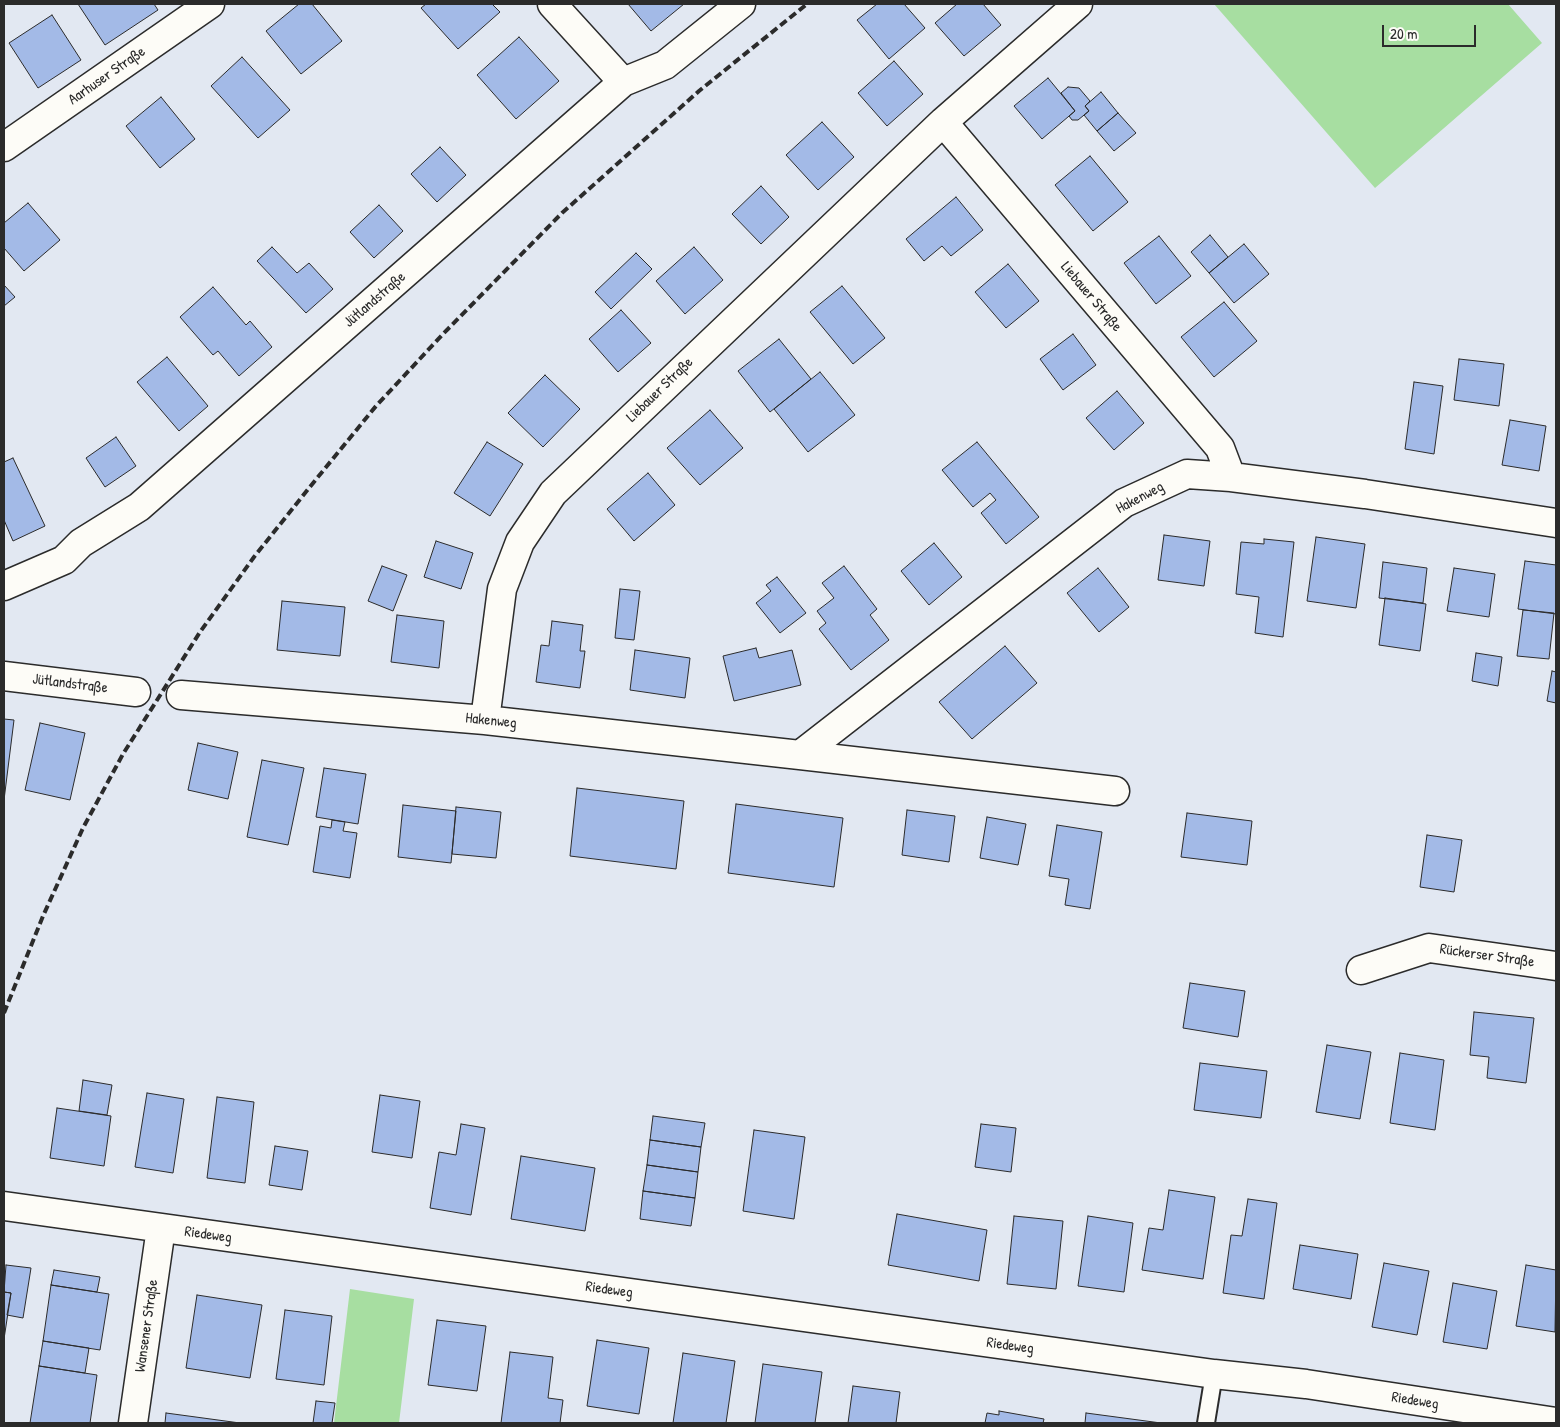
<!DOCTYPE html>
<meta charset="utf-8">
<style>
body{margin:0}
#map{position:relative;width:1560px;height:1427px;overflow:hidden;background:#e2e8f2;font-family:"Patrick Hand",sans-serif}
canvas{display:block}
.frame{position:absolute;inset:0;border:5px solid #2b2b2b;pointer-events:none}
.scale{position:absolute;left:1382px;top:25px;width:94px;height:22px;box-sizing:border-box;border:2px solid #2b2b2b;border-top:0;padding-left:6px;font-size:15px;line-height:18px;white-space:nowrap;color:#2b2b2b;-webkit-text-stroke:4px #fdfcf7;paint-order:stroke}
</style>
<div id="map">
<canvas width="1560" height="1427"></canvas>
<div class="frame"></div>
<div class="scale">20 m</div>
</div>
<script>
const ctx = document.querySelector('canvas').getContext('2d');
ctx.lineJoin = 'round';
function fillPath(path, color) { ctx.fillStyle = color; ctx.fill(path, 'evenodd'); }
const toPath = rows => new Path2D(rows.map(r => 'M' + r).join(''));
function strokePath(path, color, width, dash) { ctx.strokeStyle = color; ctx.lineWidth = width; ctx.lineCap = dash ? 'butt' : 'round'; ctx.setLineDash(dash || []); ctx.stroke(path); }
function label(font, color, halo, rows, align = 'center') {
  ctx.font = font + ' "Patrick Hand",sans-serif'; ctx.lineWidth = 5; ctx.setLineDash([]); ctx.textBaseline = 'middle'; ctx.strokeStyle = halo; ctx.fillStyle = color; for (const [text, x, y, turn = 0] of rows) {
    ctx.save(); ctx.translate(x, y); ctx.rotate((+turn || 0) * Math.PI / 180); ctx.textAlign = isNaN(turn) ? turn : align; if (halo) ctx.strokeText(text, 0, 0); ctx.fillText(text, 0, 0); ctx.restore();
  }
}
fillPath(toPath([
 [1214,4,1508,4,1542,43,1375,188],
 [350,1289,414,1299,399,1423,334,1423]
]), '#a7dea1');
const building = toPath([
 [78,4,154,4,158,10,105,45,78,4],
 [299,4,312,4,342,41,301,74,266,31,299,4],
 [426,4,492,4,500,12,458,49,421,8,426,4],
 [628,4,684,4,651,31,628,4],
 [877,4,904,4,925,28,889,59,857,20,877,4],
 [957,4,983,4,1001,25,964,56,935,23,957,4],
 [52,15,81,60,38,88,9,43,52,15],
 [519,37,559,81,516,119,477,75,519,37],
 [242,57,290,110,258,138,211,86,242,57],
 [894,61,923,94,887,126,858,93,894,61],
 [1048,78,1075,111,1042,139,1014,106,1048,78],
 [1068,87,1079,88,1090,101,1085,106,1089,111,1078,120,1072,120,1069,116,1075,111,1061,93,1068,87],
 [1101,92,1118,113,1097,131,1084,115,1089,111,1085,106,1101,92],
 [161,97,195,139,160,168,126,126,161,97],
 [1118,113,1136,133,1114,151,1097,131,1118,113],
 [822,122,854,157,818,190,786,155,822,122],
 [440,147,466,175,437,202,411,174,440,147],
 [1090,156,1128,202,1093,231,1055,185,1090,156],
 [761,186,789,217,761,244,732,214,761,186],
 [956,197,983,230,951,256,942,246,924,261,906,239,956,197],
 [28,203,60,240,24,271,4,248,4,223,28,203],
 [379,205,403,231,374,258,350,232,379,205],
 [1210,235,1228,257,1209,273,1191,252,1210,235],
 [1159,236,1191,276,1156,304,1124,263,1159,236],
 [1244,244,1269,274,1234,303,1209,273,1244,244],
 [272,247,297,273,309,263,333,289,306,313,257,261,272,247],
 [694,247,723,280,685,314,656,281,694,247],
 [636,253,652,269,611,309,595,292,636,253],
 [1008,264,1039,301,1006,328,975,292,1008,264],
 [4,285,15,297,4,306,4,285],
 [842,286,885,338,853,364,810,312,842,286],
 [213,287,246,325,250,321,272,347,239,376,218,351,213,355,180,317,213,287],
 [1224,302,1257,341,1214,377,1181,337,1224,302],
 [621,310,651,343,618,372,589,339,621,310],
 [1073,334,1096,365,1063,390,1040,359,1073,334],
 [779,339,811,379,770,412,738,371,779,339],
 [167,357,208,406,179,431,137,382,167,357],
 [1459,359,1504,364,1499,406,1454,400,1459,359],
 [820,372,855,415,808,452,774,409,820,372],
 [545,375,580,409,543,447,508,413,545,375],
 [1414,382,1443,386,1434,454,1405,449,1414,382],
 [1117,391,1144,423,1114,450,1086,418,1117,391],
 [710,410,743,448,700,485,667,448,710,410],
 [1510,420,1546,426,1539,471,1502,465,1510,420],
 [116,437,136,466,105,487,86,458,116,437],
 [487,442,523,464,490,516,454,493,487,442],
 [977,442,1039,517,1006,544,981,513,996,500,990,493,973,507,942,470,977,442],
 [13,458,45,526,13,541,4,520,4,462,13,458],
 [648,473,675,505,634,541,607,509,648,473],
 [1164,535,1210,541,1204,586,1158,580,1164,535],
 [1316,537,1365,544,1356,608,1307,601,1316,537],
 [1264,539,1294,542,1283,637,1255,633,1259,597,1236,594,1241,542,1264,544,1264,539],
 [436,541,473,553,461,589,424,577,436,541],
 [934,543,962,577,929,605,901,571,934,543],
 [1525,561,1556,565,1556,614,1518,609,1525,561],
 [1383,562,1427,568,1423,603,1379,598,1383,562],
 [382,566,407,575,393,611,368,601,382,566],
 [844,566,877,609,870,615,889,640,851,670,819,629,826,623,817,611,834,598,822,583,844,566],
 [1098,568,1129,607,1099,632,1067,593,1098,568],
 [1454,568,1495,574,1489,617,1447,611,1454,568],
 [777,577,806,613,780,633,756,603,771,591,766,585,777,577],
 [620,589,640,591,634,640,615,638,620,589],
 [1385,598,1426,604,1420,651,1379,645,1385,598],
 [282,601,345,607,340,656,277,650,282,601],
 [1523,610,1554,613,1549,659,1517,656,1523,610],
 [397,615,444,621,439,668,391,662,397,615],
 [552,621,583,625,580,651,585,651,580,688,536,682,541,645,549,646,552,621],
 [1005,646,1037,683,972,739,939,702,1005,646],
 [756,648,759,658,792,650,801,685,734,701,723,656,756,648],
 [635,650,690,658,685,698,630,690,635,650],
 [1476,653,1502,657,1498,686,1472,681,1476,653],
 [1552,671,1556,672,1556,703,1547,701,1552,671],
 [4,719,14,720,4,800,4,719],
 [40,723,85,733,70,800,25,790,40,723],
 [198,743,238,752,228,799,188,790,198,743],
 [262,760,304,768,288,845,247,837,262,760],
 [324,768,366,774,358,824,316,817,324,768],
 [577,788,684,801,676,869,570,856,577,788],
 [736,804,843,818,834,887,728,873,736,804],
 [403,805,456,811,451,863,398,857,403,805],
 [456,807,501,812,496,858,452,854,456,807],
 [907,810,955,816,949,862,902,855,907,810],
 [1187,813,1252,821,1247,865,1181,857,1187,813],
 [987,817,1026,824,1018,865,980,858,987,817],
 [332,820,345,822,343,831,357,833,350,878,313,872,320,826,331,828,332,820],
 [1057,825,1102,832,1090,909,1065,905,1069,879,1049,876,1057,825],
 [1427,835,1462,840,1454,892,1420,887,1427,835],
 [1190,983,1245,991,1238,1037,1183,1028,1190,983],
 [1474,1012,1534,1018,1526,1083,1487,1078,1489,1057,1470,1055,1474,1012],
 [1327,1045,1371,1052,1360,1119,1316,1112,1327,1045],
 [1400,1053,1444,1060,1435,1130,1390,1123,1400,1053],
 [1200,1063,1267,1071,1261,1118,1194,1110,1200,1063],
 [83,1080,112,1085,107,1115,79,1111,83,1080],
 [147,1093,184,1099,173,1173,135,1167,147,1093],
 [380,1095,420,1101,412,1158,372,1152,380,1095],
 [217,1097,254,1102,245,1183,207,1178,217,1097],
 [57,1108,111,1116,104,1166,50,1158,57,1108],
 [653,1116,705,1123,701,1147,650,1140,653,1116],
 [461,1124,485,1128,471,1215,430,1208,439,1152,456,1155,461,1124],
 [981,1124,1016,1128,1011,1172,975,1167,981,1124],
 [754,1130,805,1137,794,1219,743,1211,754,1130],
 [650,1140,701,1147,698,1172,647,1165,650,1140],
 [275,1146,308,1151,302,1190,269,1185,275,1146],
 [521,1156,595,1168,585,1231,511,1219,521,1156],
 [647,1165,698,1172,695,1198,643,1191,647,1165],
 [1169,1190,1215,1197,1203,1279,1142,1270,1149,1228,1163,1230,1169,1190],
 [643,1191,695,1198,691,1226,640,1219,643,1191],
 [1248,1199,1277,1203,1264,1299,1223,1293,1231,1235,1242,1236,1248,1199],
 [897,1214,987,1230,979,1281,888,1265,897,1214],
 [1014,1216,1063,1221,1056,1289,1007,1284,1014,1216],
 [1088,1216,1133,1223,1124,1292,1078,1286,1088,1216],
 [1300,1245,1358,1254,1351,1299,1293,1289,1300,1245],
 [1384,1263,1429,1271,1417,1335,1372,1327,1384,1263],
 [6,1265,31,1268,23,1318,7,1315,11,1293,4,1292,6,1265],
 [1526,1265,1556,1270,1555,1332,1516,1326,1526,1265],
 [54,1270,100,1277,97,1292,51,1285,54,1270],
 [1453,1283,1497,1291,1487,1349,1443,1342,1453,1283],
 [51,1285,109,1294,100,1350,43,1341,51,1285],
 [4,1292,11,1293,4,1339,4,1292],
 [197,1295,262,1305,250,1378,186,1368,197,1295],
 [285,1310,332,1316,324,1385,276,1379,285,1310],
 [437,1320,486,1326,477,1391,428,1385,437,1320],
 [597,1340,649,1348,639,1414,587,1406,597,1340],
 [43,1341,89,1348,85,1373,39,1366,43,1341],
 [510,1352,553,1357,548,1398,563,1400,560,1423,501,1423,510,1352],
 [683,1353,735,1361,726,1423,673,1423,683,1353],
 [763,1364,822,1372,815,1423,755,1423,763,1364],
 [39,1366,97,1375,90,1423,30,1423,39,1366],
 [853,1386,900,1392,896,1423,848,1423,853,1386],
 [316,1401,335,1403,332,1423,313,1423,316,1401],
 [999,1411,1044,1419,1043,1423,985,1423,987,1413,999,1415,999,1411],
 [166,1413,240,1423,165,1423,166,1413],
 [1086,1413,1161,1423,1085,1423,1086,1413]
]);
fillPath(building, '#a3bae7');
strokePath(building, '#2b2b2b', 1);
const service = toPath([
 [1206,1423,1214,1374]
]);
const minor = toPath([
 [552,4,623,82],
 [943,122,1220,448,1231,477],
 [4,147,210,4],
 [4,586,64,560,81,543,139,507,623,82,665,65,741,4],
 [4,676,136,692],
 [181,695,485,720,800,755,1124,503,1187,474,1231,477,1365,494,1556,523],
 [485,720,502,589,520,542,553,493,943,122,1078,4],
 [800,755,1115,791],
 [1361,970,1429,948,1556,966],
 [4,1206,1214,1374,1306,1384,1556,1422],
 [133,1423,161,1228]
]);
strokePath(service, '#2b2b2b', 20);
strokePath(minor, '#2b2b2b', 31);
strokePath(service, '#fdfcf7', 16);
strokePath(minor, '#fdfcf7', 28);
strokePath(toPath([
 [4,1013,43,916,83,828,123,754,200,632,254,557,309,488,376,406,443,334,562,213,699,91,807,4]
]), '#2b2b2b', 4, [8, 4]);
label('15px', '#2b2b2b', '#fdfcf7', [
 ["Aarhuser Straße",107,76,-35],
 ["Liebauer Straße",1091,297,50],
 ["Jütlandstraße",375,300,-41],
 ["Liebauer Straße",660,390,-44],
 ["Hakenweg",1140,498,-28],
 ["Jütlandstraße",70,684,7],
 ["Hakenweg",491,721,6],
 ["Rückerser Straße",1487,956,8],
 ["Riedeweg",208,1235,8],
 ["Riedeweg",609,1290,8],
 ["Wansener Straße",147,1326,-82],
 ["Riedeweg",1010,1346,8],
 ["Riedeweg",1415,1401,9]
]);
</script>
